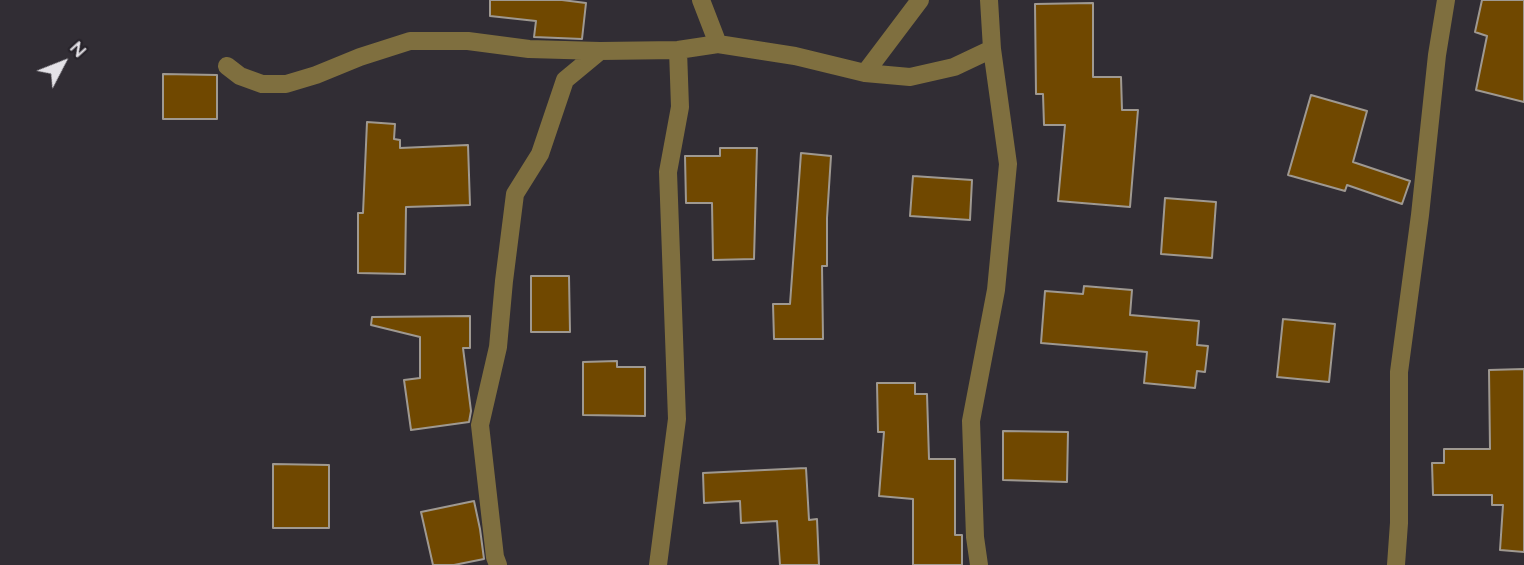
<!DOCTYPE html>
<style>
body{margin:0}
#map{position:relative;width:1524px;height:565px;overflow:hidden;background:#312d34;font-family:Quicksand,sans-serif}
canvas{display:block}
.north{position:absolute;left:28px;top:28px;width:70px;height:70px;-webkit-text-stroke:5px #27232a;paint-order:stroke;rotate:48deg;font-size:19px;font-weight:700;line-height:28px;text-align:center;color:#e4e2e7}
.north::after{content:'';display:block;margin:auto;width:24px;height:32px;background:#e4e2e7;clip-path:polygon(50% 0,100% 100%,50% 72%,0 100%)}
</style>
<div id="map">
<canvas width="1524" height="565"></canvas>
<div class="north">N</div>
</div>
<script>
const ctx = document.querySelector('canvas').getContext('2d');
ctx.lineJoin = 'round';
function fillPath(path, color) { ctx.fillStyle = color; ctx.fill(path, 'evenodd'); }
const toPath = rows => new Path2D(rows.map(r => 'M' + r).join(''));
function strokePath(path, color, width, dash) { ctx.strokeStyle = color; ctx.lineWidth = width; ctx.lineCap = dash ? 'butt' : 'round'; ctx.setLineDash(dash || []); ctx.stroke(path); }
const building = toPath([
 [490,0,562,0,586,3,582,39,534,37,536,21,490,16,490,0],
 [1482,0,1524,0,1524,102,1476,90,1487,36,1475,32,1482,0],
 [1093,3,1093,77,1121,77,1122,110,1138,110,1130,207,1058,201,1065,125,1044,125,1043,94,1036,94,1035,4,1093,3],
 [163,74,217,75,217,119,163,119,163,74],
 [1311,95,1367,111,1353,162,1410,181,1402,204,1347,185,1345,191,1288,175,1311,95],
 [367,122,395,124,394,139,400,140,400,148,468,145,470,205,406,207,405,274,358,273,358,213,363,213,367,122],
 [720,148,757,148,754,259,713,260,712,203,686,203,685,156,720,156,720,148],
 [801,153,831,156,827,218,827,266,822,266,823,339,774,339,773,304,790,304,801,153],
 [913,176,972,180,970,220,910,216,913,176],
 [1165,198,1216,202,1212,258,1161,254,1165,198],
 [531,276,569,276,570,332,531,332,531,276],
 [1084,286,1132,290,1130,315,1199,321,1197,345,1208,346,1205,372,1197,371,1195,388,1144,383,1147,352,1041,343,1045,291,1083,294,1084,286],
 [470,316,470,348,463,348,471,411,469,422,411,430,404,380,420,378,420,337,371,325,372,317,470,316],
 [1283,319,1335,324,1329,382,1277,377,1283,319],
 [617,361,617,367,645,367,645,416,583,415,583,362,617,361],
 [1524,369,1524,552,1500,550,1503,505,1492,505,1492,495,1433,495,1432,463,1444,463,1444,449,1490,449,1489,370,1524,369],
 [877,383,915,383,915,394,927,394,929,459,955,459,955,535,962,535,962,565,913,565,913,499,879,496,884,432,878,432,877,383],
 [1003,431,1068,432,1067,482,1003,480,1003,431],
 [273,464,329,465,329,528,273,528,273,464],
 [806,468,809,520,817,519,819,565,780,565,777,521,741,523,740,501,704,503,703,473,806,468],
 [474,501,480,529,484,559,454,565,433,565,421,512,474,501]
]);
fillPath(building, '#704800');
strokePath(building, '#9f9991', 2);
strokePath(toPath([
 [701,0,718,44],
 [227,66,240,76,262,84,286,84,316,75,360,57,410,41,468,41,529,49,600,51],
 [865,73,920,0],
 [498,565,495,557,480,425,498,347,504,281,515,194,540,154,565,80,600,51,678,50,718,44,795,56,865,73,910,77,954,67,992,49],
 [658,565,677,419,668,172,680,107,678,50],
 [979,565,975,537,971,421,996,290,1008,164,992,49,989,0],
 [1396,565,1399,523,1399,372,1420,215,1437,55,1446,0]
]), '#7f6f3f', 18);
</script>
